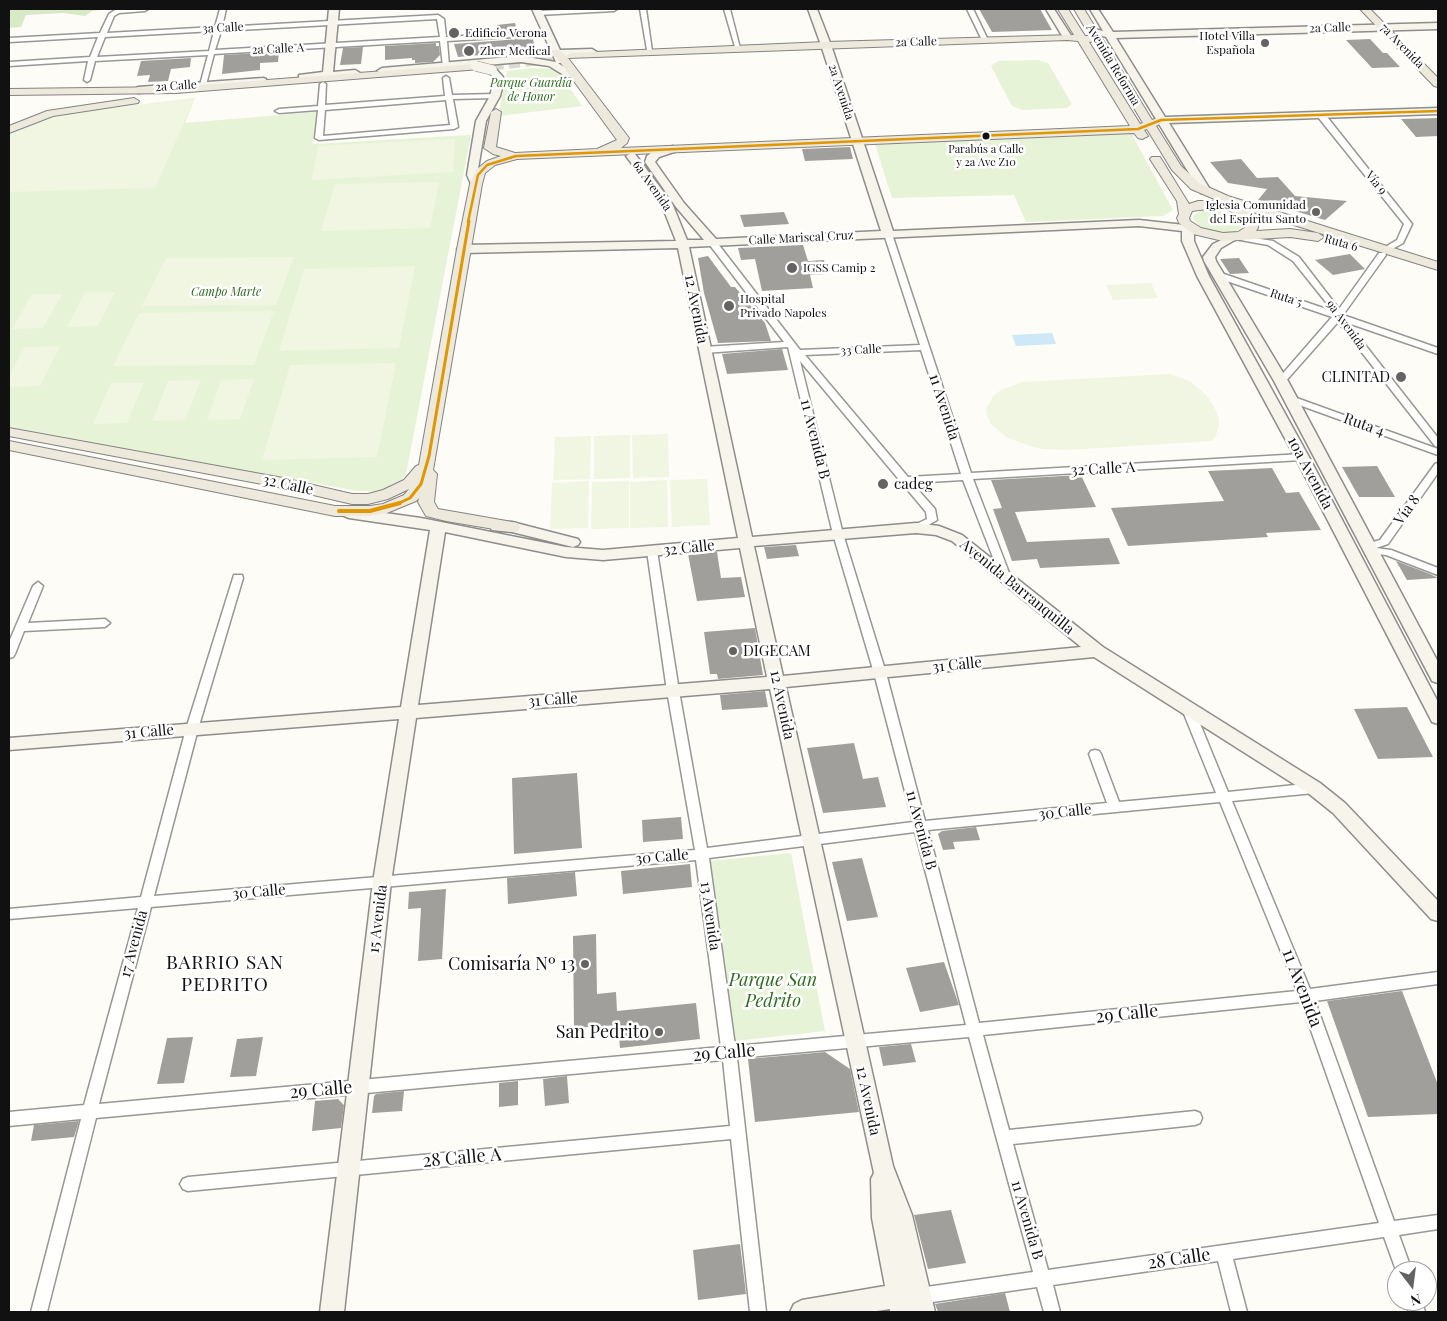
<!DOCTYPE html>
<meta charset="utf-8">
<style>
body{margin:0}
#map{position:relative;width:1447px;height:1321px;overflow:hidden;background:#fdfcf7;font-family:"Playfair Display",serif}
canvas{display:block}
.frame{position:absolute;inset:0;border:10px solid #111;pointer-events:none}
.north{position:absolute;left:1387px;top:1261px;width:50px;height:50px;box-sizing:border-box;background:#fff;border:1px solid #a0a0a0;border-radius:50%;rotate:165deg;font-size:14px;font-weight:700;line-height:20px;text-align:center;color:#111}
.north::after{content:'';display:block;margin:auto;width:18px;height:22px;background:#646362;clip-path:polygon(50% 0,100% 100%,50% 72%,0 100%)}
</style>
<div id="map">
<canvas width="1447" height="1321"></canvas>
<div class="frame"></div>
<div class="north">N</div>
</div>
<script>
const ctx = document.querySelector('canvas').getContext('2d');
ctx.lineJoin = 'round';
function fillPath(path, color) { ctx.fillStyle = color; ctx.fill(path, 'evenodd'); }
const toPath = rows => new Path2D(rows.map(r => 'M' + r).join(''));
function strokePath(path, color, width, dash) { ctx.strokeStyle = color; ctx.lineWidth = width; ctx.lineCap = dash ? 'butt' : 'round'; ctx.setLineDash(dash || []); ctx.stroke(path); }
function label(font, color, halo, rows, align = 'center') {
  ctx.font = font + ' "Playfair Display",serif'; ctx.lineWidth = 5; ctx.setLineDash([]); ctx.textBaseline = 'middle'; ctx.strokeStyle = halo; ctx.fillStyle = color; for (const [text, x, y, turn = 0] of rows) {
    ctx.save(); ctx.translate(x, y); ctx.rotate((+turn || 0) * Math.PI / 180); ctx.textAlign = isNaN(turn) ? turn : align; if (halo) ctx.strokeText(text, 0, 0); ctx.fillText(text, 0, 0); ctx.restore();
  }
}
fillPath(toPath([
 [1038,60,1048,63,1072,104,1067,108,1023,110,1012,106,991,66,998,61],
 [531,68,554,69,564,79,582,106,498,116,507,71],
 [195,98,185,123,316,112,313,144,471,135,406,474,399,483,381,491,357,491,9,427,9,133,53,117,70,113],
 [1131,133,1173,210,1163,216,1026,222,1014,195,892,198,875,144],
 [1221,208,1229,210,1242,217,1245,221,1244,226,1235,232,1218,232,1201,227,1193,219,1194,215,1204,209],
 [791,853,825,1031,735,1041,709,861]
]), '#e7f3d7');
fillPath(toPath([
 [9,9,108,9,92,11,85,16,63,13,26,15,21,27,9,28]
]), '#d8eac5');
fillPath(toPath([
 [195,98,155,188,9,192,9,133,14,130,39,120,70,113],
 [455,139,453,172,312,180,318,146],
 [439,182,430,228,321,231,335,184],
 [294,257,276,305,142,306,166,258],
 [415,266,399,348,279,351,304,269],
 [1151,283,1158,298,1113,300,1106,285],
 [85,292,115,292,98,326,67,327],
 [32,294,62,294,43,328,12,329],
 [274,311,254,365,113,366,139,313],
 [60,346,40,386,9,387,9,377,24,347],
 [396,363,377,457,262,460,290,365],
 [1170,374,1190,381,1206,395,1213,405,1218,415,1219,424,1216,436,1212,441,1068,450,1043,449,1030,446,1006,437,991,424,987,416,986,409,994,395,1001,390,1022,382],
 [254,379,240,419,207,420,221,380],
 [201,380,185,420,152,421,168,381],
 [111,383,144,383,127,423,93,424],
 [668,434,669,477,633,478,632,435],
 [630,435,630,478,594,479,594,436],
 [591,436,590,479,553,480,555,437],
 [707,479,710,525,672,527,670,480],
 [667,480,668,527,630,528,630,482],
 [589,481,588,528,550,529,552,483],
 [629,481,629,528,591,529,592,482]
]), '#f0f6e1');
fillPath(toPath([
 [1052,333,1056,344,1016,346,1012,335]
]), '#cde8f7');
fillPath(toPath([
 [979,9,1040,9,1052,30,992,32],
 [515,23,517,31,499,32,497,25],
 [519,39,533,39,535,50,458,57,454,44],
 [1370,39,1383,53,1387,53,1400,67,1372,68,1346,40],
 [436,43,436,46,439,46,440,55,433,62,415,63,415,60,412,60,412,58,385,60,385,46],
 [363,47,361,64,340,65,343,48],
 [279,52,278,62,260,63,260,70,222,74,224,55],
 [191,58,190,67,171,69,168,81,148,82,150,75,137,76,141,61],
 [1438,118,1438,136,1416,137,1401,119],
 [850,147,853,159,805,161,802,149],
 [1241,159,1257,178,1278,177,1295,196,1347,201,1325,220,1258,200,1267,189,1228,183,1210,162],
 [784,212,789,224,744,227,740,215],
 [803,245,808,261,824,260,828,274,810,275,813,288,762,291,755,259,741,260,738,248],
 [1350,254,1365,269,1333,275,1315,260],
 [708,256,731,287,735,287,765,323,771,341,718,343,704,293,698,258],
 [1239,258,1249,273,1230,274,1220,259],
 [782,349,788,370,727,374,722,354],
 [1377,466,1395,497,1359,497,1342,467],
 [1272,468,1286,493,1299,492,1321,530,1266,533,1268,537,1128,546,1111,508,1224,501,1208,471],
 [1081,475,1096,507,1015,512,1027,542,1109,538,1120,564,1040,568,1037,559,1012,561,993,509,1002,508,991,480],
 [796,545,799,556,767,559,764,547],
 [717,552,721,578,741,577,745,597,697,601,688,554],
 [1396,561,1430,574,1438,578,1407,580],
 [755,628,763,675,718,679,717,674,710,674,704,632],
 [765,691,768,707,722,710,720,695],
 [1407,707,1433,757,1378,759,1354,709],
 [854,743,863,779,878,777,886,807,823,813,807,748],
 [577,773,582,848,514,854,512,778],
 [681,817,683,839,643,842,642,820],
 [976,827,980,840,953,842,955,849,943,850,938,834,942,831],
 [862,858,878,917,847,921,832,862],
 [690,864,692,887,623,894,621,871],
 [575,872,577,896,508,904,507,878],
 [446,889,442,959,418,961,421,908,408,909,409,892],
 [596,934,597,994,616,992,617,1011,696,1003,700,1039,620,1048,618,1025,574,1028,573,936],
 [944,962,959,1005,920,1012,906,968],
 [1402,991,1438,1085,1438,1114,1368,1117,1327,1001],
 [193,1037,184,1083,157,1084,167,1038],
 [263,1037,256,1076,230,1077,237,1039],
 [911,1044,916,1062,883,1066,879,1047],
 [825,1052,850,1069,859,1112,755,1122,748,1059],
 [567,1076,569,1103,545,1106,543,1079],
 [518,1081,518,1105,499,1107,499,1083],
 [404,1091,402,1111,372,1113,374,1096,376,1094],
 [338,1099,344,1105,341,1128,312,1131,315,1101],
 [79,1121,74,1137,31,1141,34,1125],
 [951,1210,966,1263,928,1269,914,1215],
 [740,1244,746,1294,698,1300,693,1250],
 [1005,1293,1010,1312,938,1312,935,1304]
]), '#a19f9c');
strokePath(toPath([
 [476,67,571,56]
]), '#dad9d4', 11, [11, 5.5]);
const street = toPath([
 [122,9,148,9,145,11,119,13,114,16,107,33,215,27,220,9,226,9,222,27,438,15,444,19,446,37,547,31,550,33,547,35,447,41,449,66,446,68,443,66,440,41,214,54,206,85,203,87,200,85,208,55,95,61,90,80,87,82,84,80,88,61,9,66,9,62,90,57,98,37,9,42,9,38,100,33,109,14,115,10,122,9],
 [437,19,440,37,215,50,221,31,437,19],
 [214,31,209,51,97,57,105,37,214,31],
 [583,9,617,9,614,11,538,15,535,13,538,11,583,9],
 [640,9,646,9,652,51,647,50,640,9],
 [724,9,730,9,740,48,735,47,724,9],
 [967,9,973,9,988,40,987,41,982,40,967,9],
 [446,76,449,78,452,95,495,94,498,96,495,98,453,99,458,127,454,129,319,140,315,138,318,110,279,113,275,111,279,109,318,106,320,84,323,82,326,84,325,105,445,96,443,78,446,76],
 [446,100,450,125,323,136,325,110,446,100],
 [1318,113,1324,113,1412,224,1403,243,1389,251,1382,249,1397,240,1404,224,1318,117,1318,113],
 [885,232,892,234,971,473,1302,454,1307,457,1302,460,973,479,1011,578,1006,582,1001,578,963,480,912,483,935,509,937,520,920,530,912,530,911,528,912,526,927,519,926,512,800,361,843,534,886,673,925,821,1107,803,1089,754,1091,751,1095,750,1099,751,1101,754,1119,802,1216,793,1182,709,1184,706,1188,705,1192,706,1194,709,1228,792,1314,783,1318,785,1320,788,1318,791,1314,793,1232,801,1310,989,1438,972,1438,984,1315,1001,1394,1221,1438,1215,1438,1229,1399,1235,1412,1271,1397,1271,1397,1273,1384,1237,1233,1259,1247,1312,1231,1312,1218,1261,1053,1285,1060,1312,1044,1312,1037,1287,919,1304,913,1302,911,1296,913,1290,919,1288,1033,1272,969,1037,737,1058,766,1312,750,1312,731,1139,188,1191,183,1189,180,1184,183,1179,188,1177,730,1126,723,1060,96,1118,47,1312,31,1312,81,1119,9,1126,9,1112,84,1105,138,908,9,919,9,909,141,897,186,729,234,575,242,575,243,578,198,729,154,896,695,850,667,691,647,551,652,548,657,551,679,691,707,848,913,822,874,673,833,534,788,347,704,353,700,350,704,347,784,342,709,244,708,242,712,240,715,240,800,350,920,345,884,234,885,232],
 [921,350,961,474,908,477,805,355,921,350],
 [1220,802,1297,991,979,1023,928,830,1220,802],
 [915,832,966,1025,735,1046,709,858,915,832],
 [696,860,721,1047,99,1104,151,907,696,860],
 [1301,1002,1379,1223,1048,1270,1013,1144,1195,1125,1200,1123,1202,1118,1200,1113,1195,1111,1009,1130,983,1035,1301,1002],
 [1235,235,1273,241,1299,257,1339,309,1379,253,1385,253,1386,255,1343,315,1438,348,1438,354,1348,323,1438,438,1438,447,1435,446,1338,322,1284,383,1278,383,1278,379,1332,317,1215,277,1215,273,1221,273,1332,311,1329,306,1293,261,1268,245,1235,239,1235,235],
 [1291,396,1438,449,1438,455,1288,401,1288,397,1291,396],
 [1438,463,1438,473,1388,544,1376,548,1391,550,1438,568,1438,575,1386,555,1368,553,1367,551,1368,549,1365,546,1366,544,1380,540,1435,464,1438,463],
 [38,582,43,586,28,623,105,619,110,623,105,627,24,631,15,654,13,657,9,658,9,642,33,586,38,582],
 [1406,1301,1422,1301,1425,1312,1409,1312,1406,1301]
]);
const secondary = toPath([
 [329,9,339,9,333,72,355,70,360,73,355,76,299,79,299,75,323,72,329,9],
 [532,9,541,9,560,50,592,49,597,52,592,55,563,57,565,61,563,63,558,63,573,73,573,77,567,77,549,66,521,62,382,74,377,71,382,68,521,56,556,62,532,9],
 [808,9,817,9,831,45,893,231,1139,220,1194,226,1196,228,1194,231,1194,241,1209,276,1309,457,1438,702,1438,724,1432,722,1430,718,1295,457,1197,276,1182,241,1182,231,1139,226,689,247,752,537,916,523,939,526,962,535,1103,647,1320,783,1345,803,1438,901,1438,921,1431,919,1333,813,1308,793,1094,657,786,687,893,1166,912,1215,935,1312,890,1312,890,1309,870,1312,790,1312,794,1304,802,1300,885,1286,872,1218,871,1179,874,1173,770,689,416,718,391,882,344,1312,320,1312,373,882,399,719,9,750,9,738,401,707,430,530,349,518,344,516,342,513,344,510,349,508,421,518,566,547,603,550,738,538,678,248,463,253,457,249,463,245,676,241,661,203,626,156,631,153,635,154,672,203,687,240,704,240,676,207,645,162,647,156,651,153,673,146,678,149,677,151,659,157,655,162,684,203,716,239,881,231,821,45,808,9],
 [445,532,566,557,603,560,740,548,767,677,418,705,445,532],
 [916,533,936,535,952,541,1081,647,783,676,754,546,916,533],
 [1046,9,1054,9,1072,37,1070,39,1064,39,1046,9],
 [1090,9,1098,9,1113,32,1438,23,1438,29,1116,38,1165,117,1438,108,1438,114,1169,123,1211,191,1209,193,1201,193,1106,37,1089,32,1094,29,1103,31,1090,9],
 [492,67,495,68,503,77,502,88,500,96,486,121,477,175,481,184,476,187,472,186,467,175,476,121,490,96,492,88,493,77,487,70,492,67],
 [263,78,266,79,266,83,138,93,133,90,138,87,263,78],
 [1234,234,1240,237,1221,248,1215,257,1216,261,1288,381,1438,662,1438,683,1432,681,1430,677,1274,381,1204,261,1203,257,1213,244,1234,234],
 [497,522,512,522,578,539,580,542,578,545,573,547,512,532,492,530,490,527,492,524,497,522]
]);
const primary = toPath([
 [1058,9,1068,9,1085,36,1090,36,1074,9,1084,9,1152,120,1161,117,1167,120,1156,126,1181,166,1199,183,1228,196,1438,262,1438,270,1249,211,1257,218,1258,228,1256,231,1290,229,1318,233,1324,237,1318,241,1290,237,1223,241,1193,234,1179,223,1177,218,1179,214,1177,201,1150,159,1152,157,1160,157,1189,204,1198,201,1219,201,1191,189,1172,170,1147,129,1144,130,1148,136,1142,139,1138,138,1134,133,517,159,495,165,485,173,482,184,433,470,437,474,434,502,438,509,518,523,520,527,518,531,512,532,446,521,426,516,418,502,419,498,416,501,387,513,370,516,335,516,9,450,9,441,335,506,370,506,383,504,404,495,409,489,388,499,368,504,352,504,283,488,9,436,9,428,283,478,352,494,368,494,383,490,404,480,416,466,419,465,457,249,470,184,476,170,487,161,501,156,493,154,484,148,491,112,496,109,501,112,496,147,515,153,597,149,617,140,557,58,551,54,550,52,551,50,559,50,566,56,571,53,826,42,1074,35,1058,9],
 [1067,40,1078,41,1130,126,621,148,627,143,629,138,568,58,1067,40],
 [1094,41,1143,123,1140,124,1089,42,1094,41],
 [1214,208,1228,210,1242,217,1245,219,1246,227,1238,232,1223,233,1201,228,1190,221,1189,218,1192,211,1214,208],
 [1360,9,1370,9,1438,78,1438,87,1434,86,1360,9],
 [476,64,480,65,481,67,480,69,176,93,9,95,9,89,176,87,476,64],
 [134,98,139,101,138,103,53,116,9,133,9,126,47,111,134,98]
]);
strokePath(street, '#979795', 3);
strokePath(secondary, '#8e8d8b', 3);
strokePath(primary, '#858482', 2);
fillPath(street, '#fffffe');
fillPath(secondary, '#f6f4eb');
fillPath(primary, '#ede9dc');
const secondaryBridge = toPath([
 [476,66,492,70]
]);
strokePath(secondaryBridge, '#8e8d8b', 11, []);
strokePath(secondaryBridge, '#f6f4eb', 10);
strokePath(toPath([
 [468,222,478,175,487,165,516,156,1138,129,1161,120,1438,111]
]), '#e09702', 2.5);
strokePath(toPath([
 [397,504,410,498,421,484,429,456,469,221]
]), '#e09702', 3);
strokePath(toPath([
 [339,511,370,511,400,503]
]), '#e09702', 4);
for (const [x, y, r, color] of [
 [454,33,6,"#646362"],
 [1265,43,5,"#646362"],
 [469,51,6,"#646362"],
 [986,136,4.5,"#111"],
 [1316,212,5,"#646362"],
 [792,268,6,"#646362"],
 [729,306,6,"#646362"],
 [1401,377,6,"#646362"],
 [883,484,6,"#646362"],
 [733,651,5,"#646362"],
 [585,964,5,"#646362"],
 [659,1032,5,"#646362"]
]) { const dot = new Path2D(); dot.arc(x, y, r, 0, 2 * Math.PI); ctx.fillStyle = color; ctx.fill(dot); strokePath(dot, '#fff', 2); }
label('11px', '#111', '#fff', [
 ["Parabús a Calle",986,150],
 ["y 2a Ave Z10",986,163]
]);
label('12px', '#111', '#fff', [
 ["3a Calle",223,28,-3],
 ["2a Calle",1330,28,-2],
 ["2a Calle",916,42,-2],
 ["7a Avenida",1402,46,46],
 ["2a Calle A",278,49,-3],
 ["Avenida Reforma",1113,65,59],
 ["2a Calle",176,86,-4],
 ["2a Avenida",841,92,72],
 ["Vía 9",1376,183,51],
 ["6a Avenida",652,186,55],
 ["Calle Mariscal Cruz",801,238,-3],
 ["Ruta 6",1341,243,16],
 ["Ruta 5",1286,298,19],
 ["9a Avenida",1346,325,54],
 ["33 Calle",861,350,-3]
]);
label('12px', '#111', '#fff', [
 ["Edificio Verona",465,33],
 ["Hotel Villa",1255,36,"right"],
 ["Española",1255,50,"right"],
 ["Zher Medical",480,51],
 ["Iglesia Comunidad",1306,205,"right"],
 ["del Espíritu Santo",1306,219,"right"],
 ["IGSS Camip 2",803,268],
 ["Hospital",740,299],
 ["Privado Napoles",740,313]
], 'left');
label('italic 12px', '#2f6b1f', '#fff', [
 ["Parque Guardia",531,83],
 ["de Honor",531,97],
 ["Campo Marte",226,292]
]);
label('15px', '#111', '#fff', [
 ["12 Avenida",696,309,79],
 ["11 Avenida",944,407,72],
 ["Ruta 4",1364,425,20],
 ["11 Avenida B",815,439,76],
 ["32 Calle A",1103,469,-3],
 ["10a Avenida",1310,473,62],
 ["32 Calle",288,485,12],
 ["Vía 8",1407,510,-54],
 ["32 Calle",689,548,-6],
 ["Avenida Barranquilla",1017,587,39],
 ["31 Calle",957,665,-6],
 ["31 Calle",553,700,-4],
 ["12 Avenida",782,705,78],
 ["31 Calle",149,732,-5],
 ["30 Calle",1065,812,-6],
 ["11 Avenida B",921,830,75],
 ["30 Calle",662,857,-5],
 ["30 Calle",259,892,-5],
 ["13 Avenida",710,916,82],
 ["15 Avenida",378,919,-83],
 ["17 Avenida",134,944,-75],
 ["12 Avenida",868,1101,78],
 ["11 Avenida B",1027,1220,74]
]);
label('15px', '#111', '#fff', [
 ["CLINITAD",1390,377,"right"],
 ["cadeg",894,484],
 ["DIGECAM",743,651]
], 'left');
label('18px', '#111', '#fff', [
 ["Comisaría Nº 13",575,964],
 ["San Pedrito",649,1032]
], 'right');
label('italic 18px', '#2f6b1f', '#fff', [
 ["Parque San",773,980],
 ["Pedrito",773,1001]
]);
label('18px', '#111', '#fff', [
 ["11 Avenida",1302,988,69],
 ["29 Calle",1127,1014,-6],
 ["29 Calle",724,1053,-5],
 ["29 Calle",321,1090,-5],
 ["28 Calle A",462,1158,-5],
 ["28 Calle",1179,1259,-8]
]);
ctx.letterSpacing = '1px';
label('19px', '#111', '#fff', [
 ["BARRIO SAN",225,963],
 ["PEDRITO",225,985]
]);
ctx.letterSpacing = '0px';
</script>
